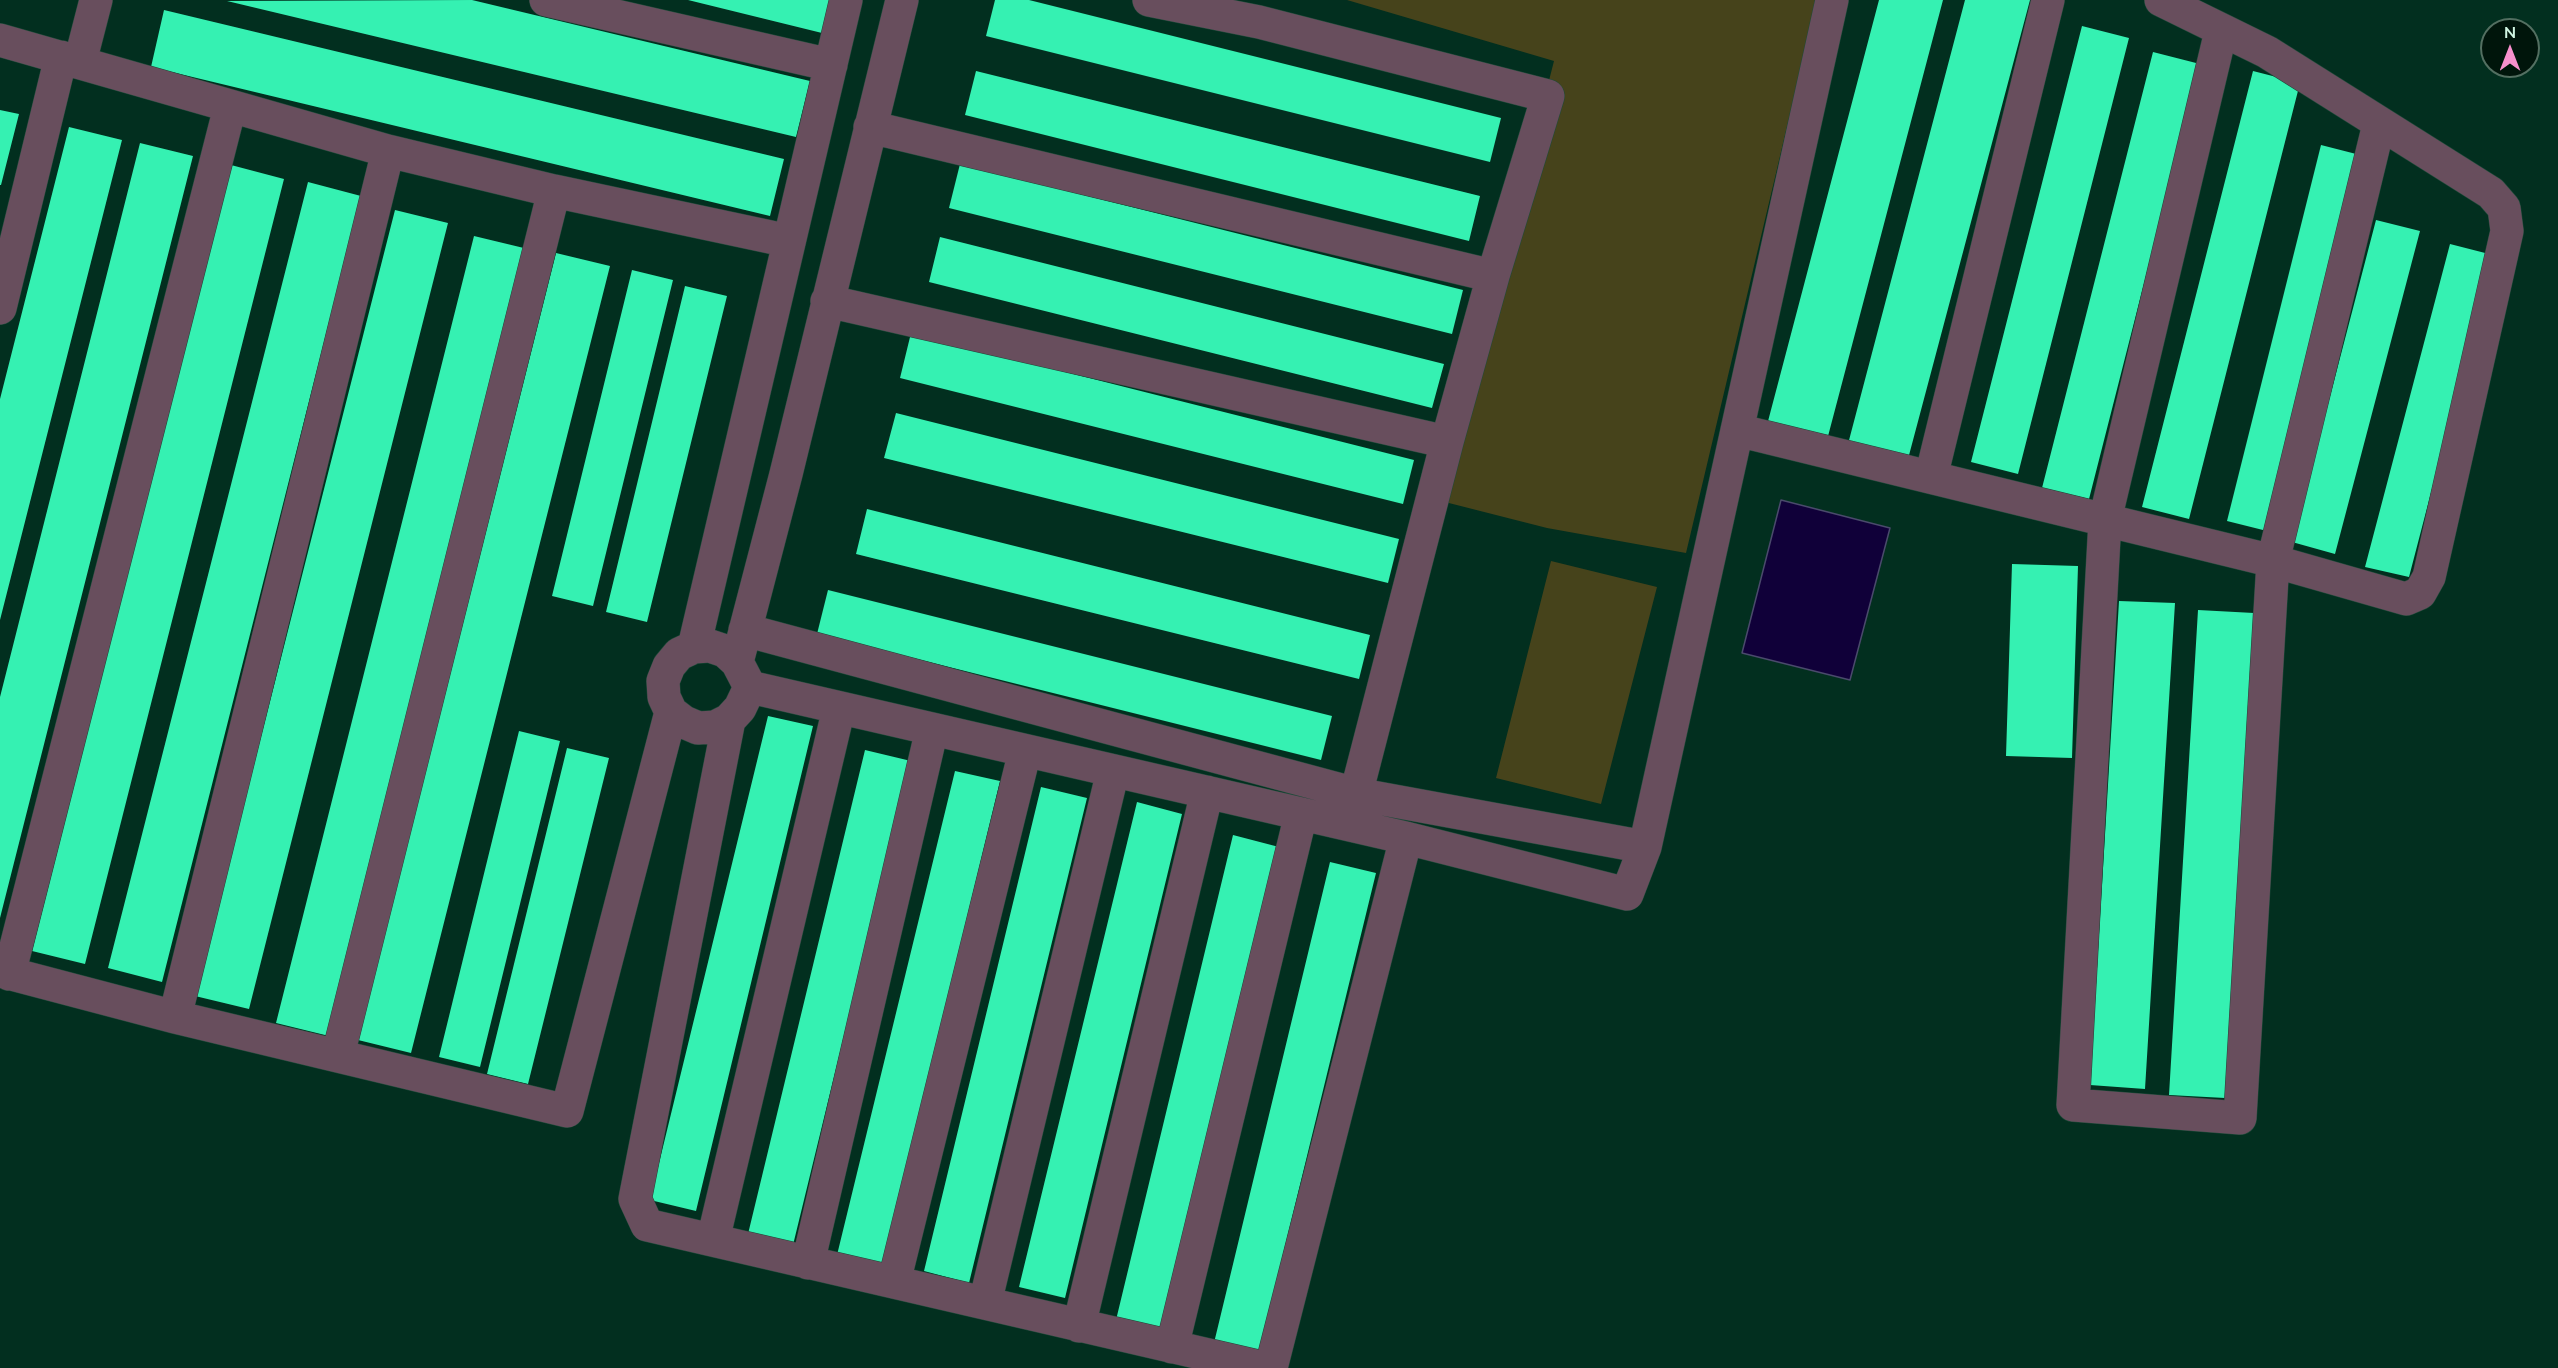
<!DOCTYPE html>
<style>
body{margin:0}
#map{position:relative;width:2558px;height:1368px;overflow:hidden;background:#022f1f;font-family:Mulish,sans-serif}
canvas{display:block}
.north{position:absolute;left:2480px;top:18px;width:60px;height:60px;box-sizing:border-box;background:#00150b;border:2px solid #536f61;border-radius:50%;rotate:0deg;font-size:16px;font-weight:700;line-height:24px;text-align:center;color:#d0f6e3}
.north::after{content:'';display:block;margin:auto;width:21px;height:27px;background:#f790cd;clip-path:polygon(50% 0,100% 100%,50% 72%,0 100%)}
</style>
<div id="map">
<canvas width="2558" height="1368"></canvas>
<div class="north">N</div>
</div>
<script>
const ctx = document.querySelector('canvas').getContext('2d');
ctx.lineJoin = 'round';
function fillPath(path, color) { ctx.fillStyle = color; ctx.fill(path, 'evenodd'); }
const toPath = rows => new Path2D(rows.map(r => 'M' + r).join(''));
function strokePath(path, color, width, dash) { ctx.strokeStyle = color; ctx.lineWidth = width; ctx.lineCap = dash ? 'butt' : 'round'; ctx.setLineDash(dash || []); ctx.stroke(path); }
fillPath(toPath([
 [1347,0,1817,0,1686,553,1547,528,1441,501,1554,61],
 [1551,561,1657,587,1601,804,1496,778]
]), '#46431b');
const water = toPath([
 [1781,500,1890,528,1850,680,1742,653,1781,500]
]);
fillPath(water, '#100039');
strokePath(water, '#4a4a6c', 1.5);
fillPath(toPath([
 [472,0,810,81,796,137,227,1],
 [688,0,831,0,822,33],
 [995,0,1029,0,1501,118,1490,162,986,36],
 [1879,0,1943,0,1827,440,1767,425],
 [1965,0,2030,0,1908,459,1848,444],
 [164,10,784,159,770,216,151,67],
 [2082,26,2129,38,2018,474,1971,462],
 [2153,52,2200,64,2089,499,2042,488],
 [976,71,1480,196,1469,241,965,115],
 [2253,71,2300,83,2189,519,2142,507],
 [0,110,19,114,1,185,0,185],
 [69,127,122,140,0,620,0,399],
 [140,143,193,156,0,918,0,697],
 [2321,145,2364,156,2271,532,2227,521],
 [960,164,1463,290,1452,334,949,208],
 [231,165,284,179,85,964,32,951],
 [308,182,361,196,162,982,108,968],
 [395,210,448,223,249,1009,195,996],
 [2376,220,2420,231,2335,554,2292,542],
 [474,236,528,249,329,1036,276,1023],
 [940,237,1444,364,1432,408,929,282],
 [2450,244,2493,255,2409,577,2365,567],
 [556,253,610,266,411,1053,358,1040],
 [632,270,673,280,593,606,552,596],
 [685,286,727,296,647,622,606,612],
 [911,333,1414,460,1403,504,900,378],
 [896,413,1399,539,1388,583,884,458],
 [867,509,1370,635,1359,679,856,554],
 [2012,564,2078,566,2072,758,2006,756],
 [828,590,1332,716,1321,760,817,634],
 [2119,601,2175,603,2145,1089,2090,1085],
 [2198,610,2254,613,2225,1098,2169,1095],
 [768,716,813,726,696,1211,650,1200],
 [519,731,560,741,480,1067,439,1057],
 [567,748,609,758,528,1084,487,1074],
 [865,750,911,761,793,1245,748,1234],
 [955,771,1000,781,883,1266,837,1255],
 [1041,787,1087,798,969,1283,924,1271],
 [1137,802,1182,814,1065,1298,1019,1287],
 [1233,835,1279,847,1161,1331,1116,1320],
 [1330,862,1376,873,1258,1357,1213,1347]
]), '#35f1b2');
const minor = toPath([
 [546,0,831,65],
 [2221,31,2105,520,2073,1105,2240,1118,2273,561,2379,124],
 [0,40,388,151,554,191,789,241],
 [80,62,96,0],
 [870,127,1493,276],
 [827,301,1447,442],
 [0,308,61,57],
 [1737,430,2273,561,2406,599,2420,593,2429,577,2507,231,2504,208,2491,193,2267,52,2161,0],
 [1931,477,2048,0],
 [745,630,1356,794,1447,442,1493,276,1548,96,1259,22,1149,0],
 [710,646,725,651,737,662,750,687,740,708,729,720,715,727,698,728,684,722,671,712,664,697,663,681,669,666,679,654,694,647,710,646],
 [694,647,846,0],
 [737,662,786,474,902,0],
 [750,687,1406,838,1627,894,1645,847,1832,0],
 [729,720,635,1199,647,1225,1265,1368],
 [1356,794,1645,847],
 [0,971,175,1017,567,1111,671,712],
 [9,974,230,107],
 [175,1017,388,151],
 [338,1055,554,191],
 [713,1240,839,708],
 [808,1263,932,729],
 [894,1282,1025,751],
 [985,1303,1113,771],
 [1079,1326,1207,792],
 [1172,1347,1301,814],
 [1271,1368,1406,838]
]);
strokePath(minor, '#1f4b3a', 34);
strokePath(minor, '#684e5d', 33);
</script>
